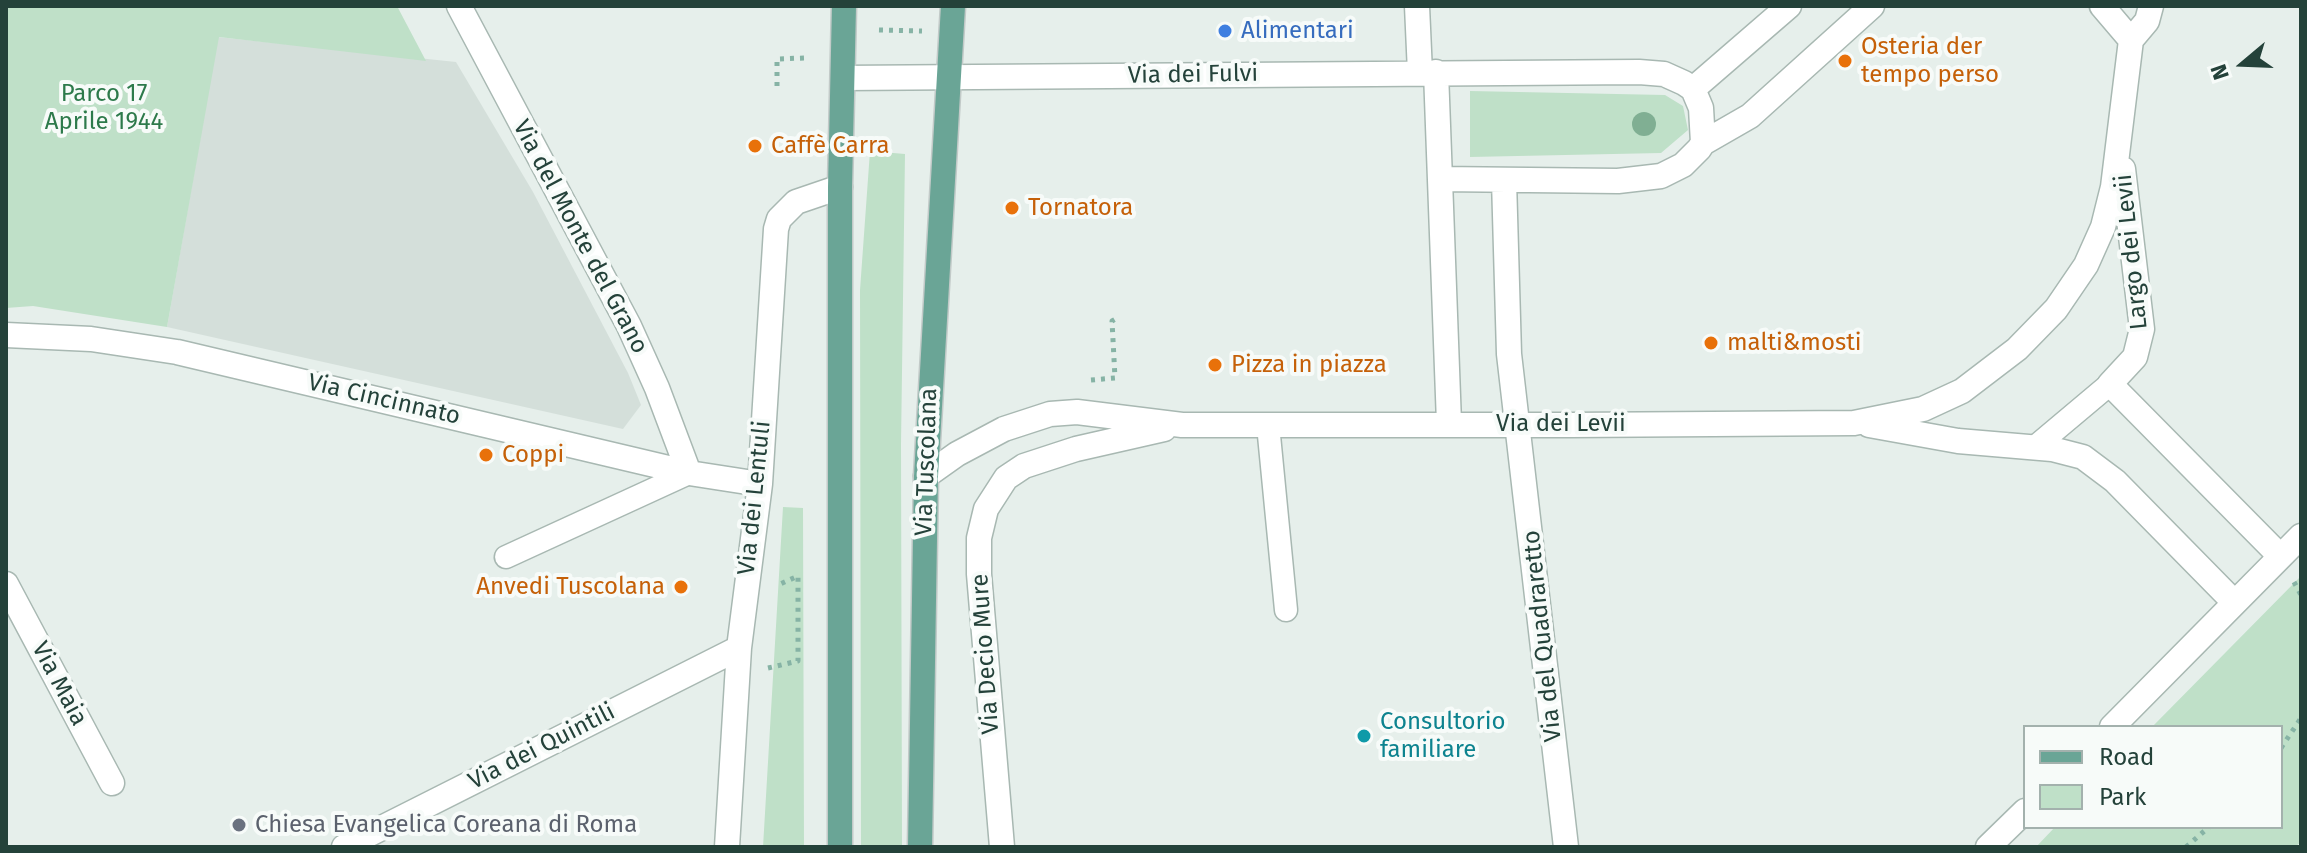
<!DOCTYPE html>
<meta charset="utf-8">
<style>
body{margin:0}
#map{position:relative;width:2307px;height:853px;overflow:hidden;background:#e6efeb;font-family:"Fira Sans",sans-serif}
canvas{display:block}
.frame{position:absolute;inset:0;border:8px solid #24423a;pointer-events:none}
.legend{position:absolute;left:2023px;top:725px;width:260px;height:104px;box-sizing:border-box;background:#f7fbf9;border:2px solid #a3b1ad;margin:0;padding:10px 14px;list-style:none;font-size:24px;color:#24423a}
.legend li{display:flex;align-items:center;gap:16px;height:40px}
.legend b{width:40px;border:2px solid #a3b1ad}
.north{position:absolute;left:2203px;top:24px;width:80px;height:80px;-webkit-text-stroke:6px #f7fbf9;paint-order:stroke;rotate:251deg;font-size:22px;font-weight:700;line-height:32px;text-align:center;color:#24423a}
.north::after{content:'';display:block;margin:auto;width:28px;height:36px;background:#24423a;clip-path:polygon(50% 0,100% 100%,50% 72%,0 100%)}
</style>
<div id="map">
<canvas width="2307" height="853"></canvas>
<div class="frame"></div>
<ul class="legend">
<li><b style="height:10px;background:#6aa596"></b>Road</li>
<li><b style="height:22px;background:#bfe0c8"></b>Park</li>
</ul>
<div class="north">N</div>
</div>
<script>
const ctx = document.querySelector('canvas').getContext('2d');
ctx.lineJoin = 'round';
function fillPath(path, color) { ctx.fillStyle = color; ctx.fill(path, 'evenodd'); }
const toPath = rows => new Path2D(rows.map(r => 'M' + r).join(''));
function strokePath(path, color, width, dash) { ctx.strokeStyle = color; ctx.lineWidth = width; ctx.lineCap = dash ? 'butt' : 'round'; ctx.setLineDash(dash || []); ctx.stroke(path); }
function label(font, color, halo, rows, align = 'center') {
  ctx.font = font + ' "Fira Sans",sans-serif'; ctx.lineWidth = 8; ctx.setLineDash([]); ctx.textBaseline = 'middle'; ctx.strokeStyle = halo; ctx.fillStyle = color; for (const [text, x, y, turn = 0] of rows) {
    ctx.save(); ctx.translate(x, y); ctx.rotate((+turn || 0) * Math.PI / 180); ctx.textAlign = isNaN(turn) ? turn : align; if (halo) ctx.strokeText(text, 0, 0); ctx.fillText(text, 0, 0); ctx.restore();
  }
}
fillPath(toPath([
 [218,37,456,62,533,192,628,373,641,405,623,429,167,327]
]), '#d4dfda');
fillPath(toPath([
 [6,6,397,6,426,61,219,37,167,327,33,306,6,308],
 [1470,91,1665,95,1683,106,1688,130,1661,153,1470,157],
 [870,151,905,154,901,444,902,847,861,847,860,290],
 [783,507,803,508,804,847,763,847],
 [2301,576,2301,842,2295,847,2036,847,2055,827,2281,827,2281,727,2152,727]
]), '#bfe0c8');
const service = toPath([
 [1268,425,1286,610],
 [2035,447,2110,384],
 [506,557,689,473]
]);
const minor = toPath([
 [459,6,629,326,657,388,689,473],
 [1417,6,1420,73],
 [2102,6,2131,40],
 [1436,72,1449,423],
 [843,78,1639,72,1664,74,1684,83,1693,89,1701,108,1703,143,1699,149,1683,165,1661,176,1618,181,1440,179],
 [1693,89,1789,6],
 [1703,143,1750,116,1872,6],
 [2123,169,2142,329,2135,357,2110,384,2280,556],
 [1504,180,1509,354,1566,847],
 [6,335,91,339,177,352,689,473,760,484],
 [1869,425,1958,441,2052,449,2083,457,2115,481,2233,601],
 [926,476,957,454,1004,429,1050,414,1077,412,1182,425,1570,425,1854,423,1923,409,1962,391,2017,349,2056,309,2086,265,2103,227,2113,187,2131,40,2147,21,2151,6],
 [6,584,112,783],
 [2112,727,2301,536],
 [344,847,739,648],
 [727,847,739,648,760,484,776,229,779,219,796,202,840,187],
 [1002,847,979,574,979,538,986,509,1006,478,1024,466,1076,449,1164,429],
 [1988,847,2025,811]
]);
const primary = toPath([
 [840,847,840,187,844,6],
 [920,847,926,476,953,6]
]);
strokePath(service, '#a8b8b2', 25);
strokePath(minor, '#a8b8b2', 27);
strokePath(primary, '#c2cac8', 27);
strokePath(toPath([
 [879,30,922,31],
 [777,86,777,59,804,58],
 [1091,380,1115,378,1112,321,1119,317],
 [2294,582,2301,595],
 [768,668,798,661,798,576,778,585],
 [2281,748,2301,718],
 [2186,847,2209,827]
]), '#86b3a5', 5, [4, 6]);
strokePath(service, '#fff', 22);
strokePath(minor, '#fff', 24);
strokePath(primary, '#6aa596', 24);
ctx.fillStyle = '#80af93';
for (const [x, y] of [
 [1644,124]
]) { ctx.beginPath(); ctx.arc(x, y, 12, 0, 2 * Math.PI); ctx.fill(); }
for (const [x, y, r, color] of [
 [1225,31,8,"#3f7fe0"],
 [1845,61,8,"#e8710a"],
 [755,146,8,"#e8710a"],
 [1012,208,8,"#e8710a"],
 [1711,343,8,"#e8710a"],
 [1215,365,8,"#e8710a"],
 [486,455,8,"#e8710a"],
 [681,587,8,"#e8710a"],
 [1364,736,8,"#0f9aa8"],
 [239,825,8,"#6b7280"]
]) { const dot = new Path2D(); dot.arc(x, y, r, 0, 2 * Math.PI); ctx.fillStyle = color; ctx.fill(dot); strokePath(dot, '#f7fbf9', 3); }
label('24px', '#366cbe', '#f7fbf9', [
 ["Alimentari",1241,31]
], 'left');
label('24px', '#c56008', '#f7fbf9', [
 ["Osteria der",1861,47],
 ["tempo perso",1861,75],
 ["Caffè Carra",771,146],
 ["Tornatora",1028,208],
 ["malti&mosti",1727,343],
 ["Pizza in piazza",1231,365],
 ["Coppi",502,455],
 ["Anvedi Tuscolana",665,587,"right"]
], 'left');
label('24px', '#24423a', '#f7fbf9', [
 ["Via dei Fulvi",1193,75,-1],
 ["Via del Monte del Grano",580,237,62],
 ["Largo dei Levii",2132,252,-96],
 ["Via Cincinnato",384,400,13],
 ["Via dei Levii",1561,424],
 ["Via Tuscolana",927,462,-88],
 ["Via dei Lentuli",755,498,-84],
 ["Via del Quadraretto",1543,636,-96],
 ["Via Decio Mure",986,654,-94],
 ["Via Maia",59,684,62],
 ["Via dei Quintili",542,747,-27]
]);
label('24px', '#2d7a4b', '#f7fbf9', [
 ["Parco 17",104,94],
 ["Aprile 1944",104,122]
]);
label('24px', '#0d838f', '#f7fbf9', [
 ["Consultorio",1380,722],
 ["familiare",1380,750]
], 'left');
label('24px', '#5b616d', '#f7fbf9', [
 ["Chiesa Evangelica Coreana di Roma",255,825]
], 'left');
</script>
